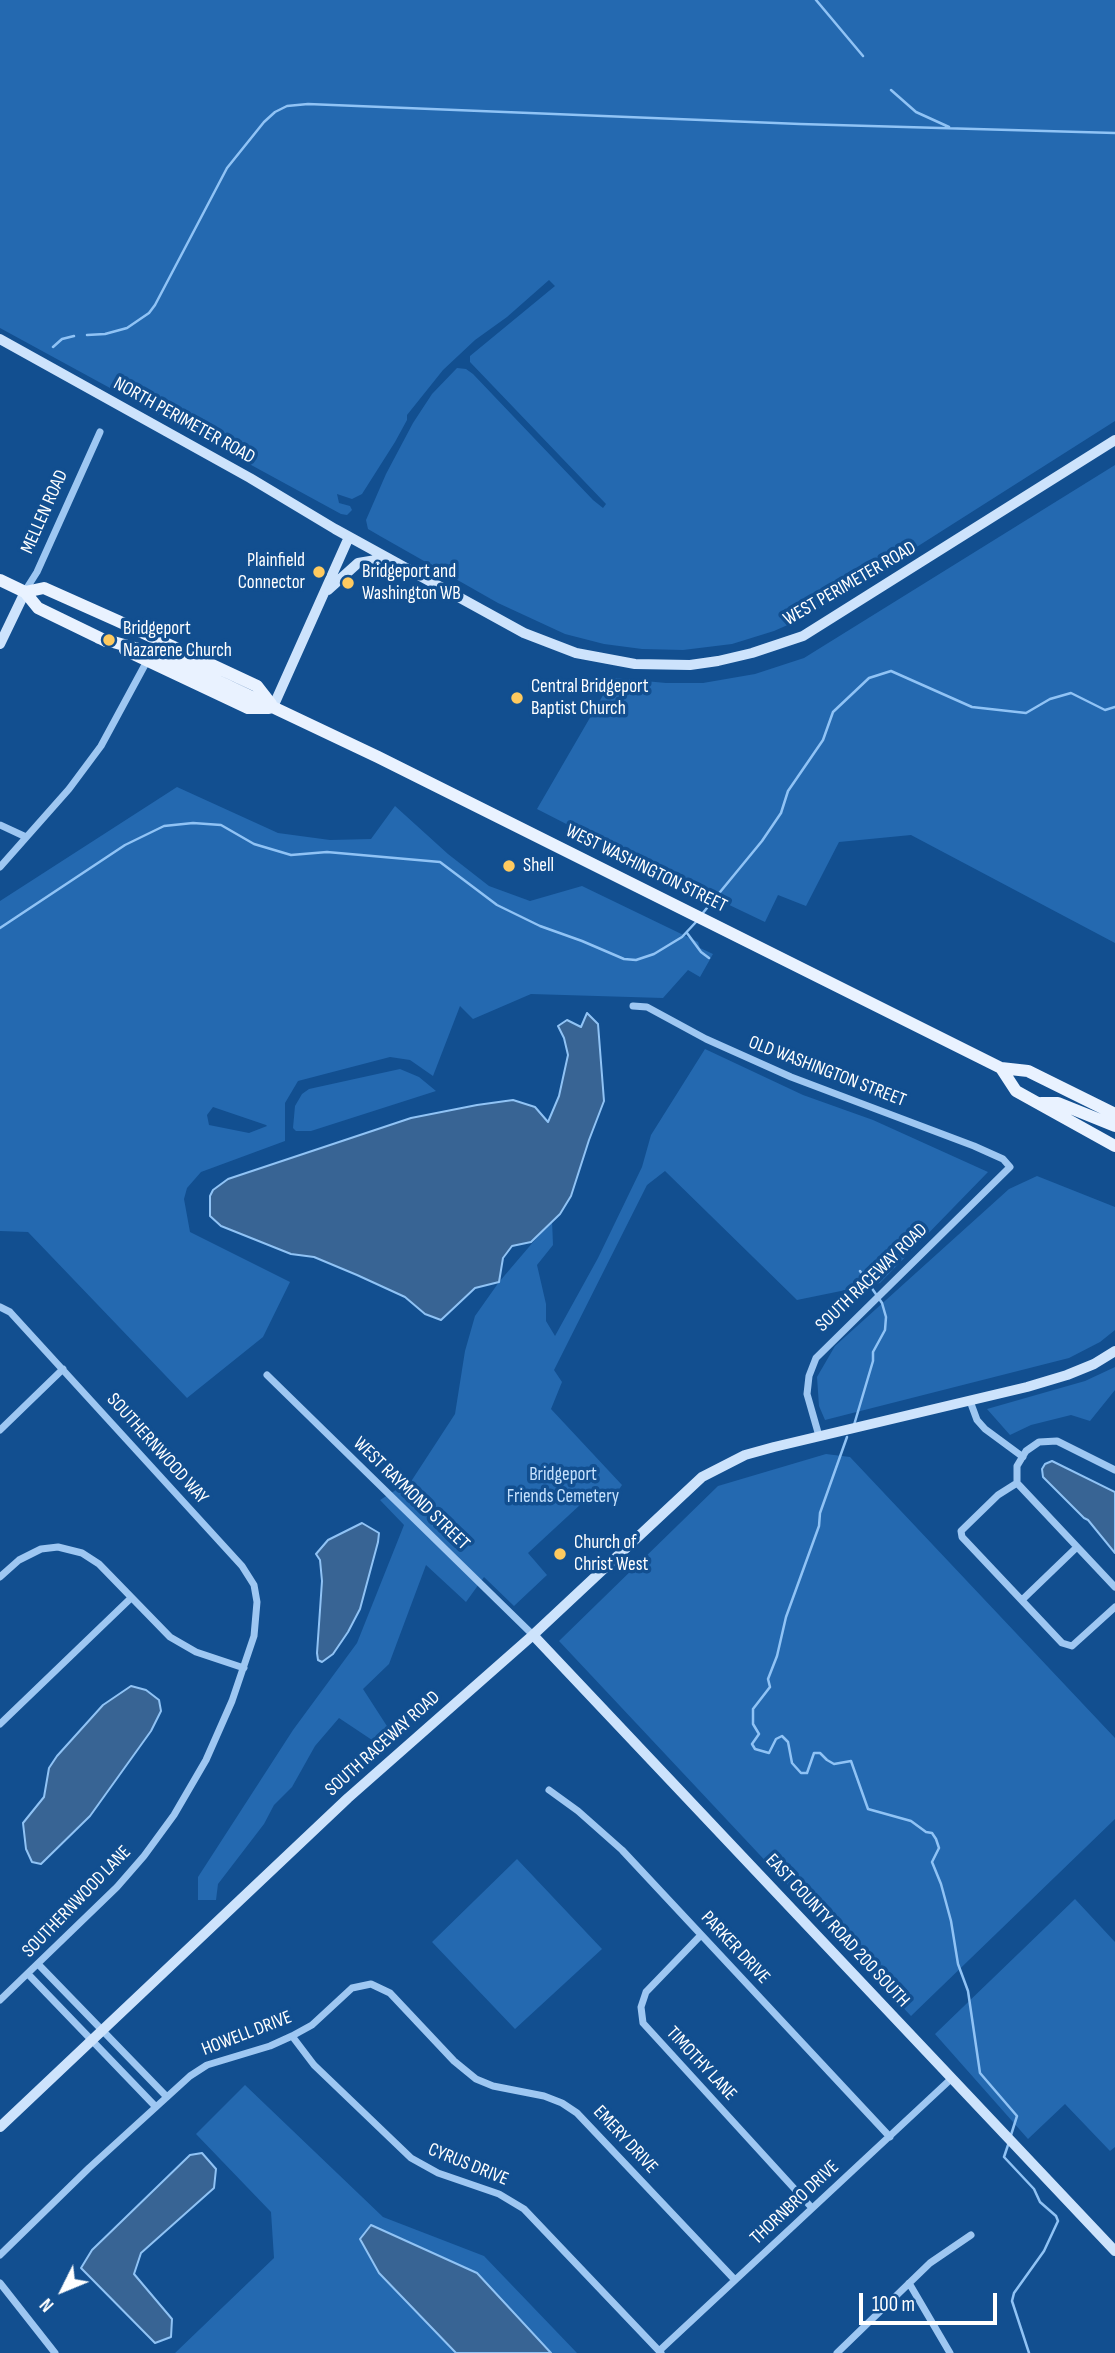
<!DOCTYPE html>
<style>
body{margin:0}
#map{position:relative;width:1115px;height:2353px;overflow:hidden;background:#124f90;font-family:"Sofia Sans Condensed",sans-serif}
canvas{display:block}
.north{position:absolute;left:28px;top:2255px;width:70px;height:70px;-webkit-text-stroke:5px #124f90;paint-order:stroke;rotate:227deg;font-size:19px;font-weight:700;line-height:28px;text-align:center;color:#fff}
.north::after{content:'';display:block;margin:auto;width:24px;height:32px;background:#fff;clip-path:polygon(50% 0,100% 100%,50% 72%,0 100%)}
.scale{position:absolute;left:859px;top:2293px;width:138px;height:32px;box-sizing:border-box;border:4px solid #fff;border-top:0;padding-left:9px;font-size:21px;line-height:24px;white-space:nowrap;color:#fff;-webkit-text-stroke:5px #124f90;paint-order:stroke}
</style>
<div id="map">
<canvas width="1115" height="2353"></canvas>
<div class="north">N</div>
<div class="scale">100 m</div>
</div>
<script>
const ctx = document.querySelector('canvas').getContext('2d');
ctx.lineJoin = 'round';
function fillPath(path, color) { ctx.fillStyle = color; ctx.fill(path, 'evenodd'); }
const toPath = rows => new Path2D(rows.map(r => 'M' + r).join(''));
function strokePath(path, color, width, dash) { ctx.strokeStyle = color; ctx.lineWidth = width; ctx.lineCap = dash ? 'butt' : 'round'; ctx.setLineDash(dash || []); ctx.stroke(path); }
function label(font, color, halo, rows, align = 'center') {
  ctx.font = font + ' "Sofia Sans Condensed",sans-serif'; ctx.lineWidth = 7; ctx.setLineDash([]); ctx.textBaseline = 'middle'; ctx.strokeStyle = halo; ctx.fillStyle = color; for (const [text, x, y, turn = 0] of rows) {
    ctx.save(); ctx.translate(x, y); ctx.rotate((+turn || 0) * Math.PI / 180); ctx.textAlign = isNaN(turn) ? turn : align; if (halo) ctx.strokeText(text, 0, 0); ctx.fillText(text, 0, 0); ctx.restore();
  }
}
fillPath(toPath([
 [0,0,1115,0,1115,421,808,616,774,631,732,644,683,650,642,649,604,644,565,634,498,603,380,536,368,529,366,520,386,474,413,423,432,394,457,368,466,369,473,374,593,500,603,508,606,504,470,362,470,356,555,286,549,280,507,317,475,340,443,370,407,415,407,420,395,442,362,494,352,499,337,494,339,503,350,506,352,510,347,515,341,514,0,328],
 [1115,465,1115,943,911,835,839,842,806,906,778,895,765,922,662,873,537,809,613,678,666,683,703,683,755,674,804,658],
 [177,787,278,833,330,840,371,839,395,806,448,854,489,886,530,901,582,886,698,942,700,948,713,954,700,977,688,970,663,998,531,994,473,1019,460,1006,433,1076,410,1060,390,1057,298,1081,285,1103,285,1141,201,1172,187,1188,184,1199,190,1232,290,1282,263,1337,187,1398,28,1232,0,1231,0,901],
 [213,1107,266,1125,267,1126,249,1133,209,1125,207,1115],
 [705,1049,803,1095,873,1120,988,1172,880,1283,797,1300,665,1171,647,1185,554,1370,562,1382,551,1409,622,1485,609,1504,594,1492,528,1553,547,1575,514,1606,484,1577,466,1602,426,1565,389,1664,363,1689,394,1737,384,1748,339,1718,315,1746,292,1787,274,1805,264,1824,218,1884,216,1900,198,1900,198,1877,293,1730,357,1643,404,1525,380,1500,412,1480,455,1414,465,1351,475,1316,499,1282,552,1220,553,1245,537,1265,546,1304,546,1321,555,1336,598,1258,642,1167,651,1135],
 [400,1069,419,1077,436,1091,311,1131,296,1131,293,1128,295,1106,302,1094,309,1089],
 [1037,1176,1115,1207,1115,1330,1100,1342,1069,1358,825,1420,819,1406,817,1377,835,1346,1009,1189],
 [1115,1367,1115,1390,1090,1421,1071,1415,1031,1425,1010,1435,987,1409,1085,1381],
 [826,1454,850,1457,1115,1738,1115,1819,911,2016,559,1641,718,1486],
 [517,1859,602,1949,515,2029,432,1942],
 [1075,1899,1115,1942,1115,2147,1110,2151,1065,2104,1028,2139,935,2034],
 [245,2085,383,2217,484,2256,577,2353,551,2353,477,2273,379,2273,456,2353,175,2353,274,2258,271,2212,196,2134]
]), '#2469b0');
const water = toPath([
 [587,1013,598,1024,604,1101,589,1140,571,1196,560,1214,531,1242,512,1246,503,1258,499,1282,475,1288,441,1320,425,1314,405,1297,357,1275,314,1257,291,1254,221,1226,210,1216,210,1196,213,1190,228,1179,411,1118,477,1105,513,1100,535,1107,548,1122,559,1096,568,1055,564,1038,558,1026,567,1020,581,1027,587,1013],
 [1052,1461,1115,1492,1115,1553,1088,1520,1084,1518,1043,1477,1042,1469,1045,1464,1052,1461],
 [362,1523,379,1533,378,1542,360,1609,348,1632,333,1654,322,1662,318,1660,317,1653,322,1581,320,1560,316,1554,328,1540,362,1523],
 [131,1686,146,1690,159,1700,161,1711,151,1731,90,1816,41,1864,32,1862,26,1849,23,1823,44,1797,49,1768,57,1756,103,1705,131,1686],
 [202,2153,216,2169,214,2188,141,2253,134,2274,172,2319,171,2337,155,2343,81,2268,92,2250,190,2155,202,2153],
 [371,2225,477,2273,551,2353,456,2353,379,2273,360,2239,371,2225]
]);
fillPath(water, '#386494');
strokePath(water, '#90c3f5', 2);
strokePath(toPath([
 [816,0,863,56],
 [891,90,916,112,949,127],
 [87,335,105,334,127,328,149,313,155,305,227,168,264,122,275,112,287,106,308,104,800,124,1115,133],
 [53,347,62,339,74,336],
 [702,914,762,841,781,813,788,791,823,740,833,712,869,678,891,671,972,707,1026,713,1050,699,1071,693,1105,710,1115,707],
 [0,928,125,845,164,826,193,823,221,825,254,844,291,855,327,852,440,862,497,905,540,926,582,941,624,959,636,960,654,954,682,937,696,922],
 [687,933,701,952,709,958],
 [854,1425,873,1361,873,1352,885,1330,886,1317,882,1303,860,1271],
 [847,1437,820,1513,819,1526,786,1617,777,1656,768,1679,770,1687,753,1709,753,1724,759,1734,752,1744,755,1749,769,1753,776,1739,782,1736,788,1742,792,1763,801,1773,807,1773,814,1753,820,1753,827,1760,834,1764,851,1761,868,1809,911,1821,926,1832,932,1833,936,1839,939,1848,932,1862,941,1884,951,1921,958,1964,968,1991,980,2073,1017,2116,1011,2135],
 [1008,2145,1004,2157,1034,2189,1040,2202,1056,2216,1058,2221,1044,2251,1014,2293,1012,2301,1029,2353]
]), '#90c3f5', 2.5);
strokePath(toPath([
 [25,591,37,572,100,432],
 [0,825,26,837],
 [0,867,69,789,101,746,147,661],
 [633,1006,647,1007,706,1039,791,1077,974,1146,1003,1159,1010,1167,816,1358,809,1376,807,1394,819,1436],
 [0,1307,10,1312,242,1566,254,1585,257,1602,254,1636,232,1701,206,1760,174,1815,144,1856,117,1887,0,2000],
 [267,1375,533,1635],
 [970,1401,977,1420,985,1429,1023,1457],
 [0,1430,63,1369],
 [1115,1470,1057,1441,1039,1442,1026,1451,1017,1466,1017,1483,1115,1587],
 [1017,1483,998,1495,961,1531,962,1537,1062,1643,1072,1646,1115,1607],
 [0,1577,19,1560,41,1549,58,1547,82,1553,99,1564,170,1637,196,1652,244,1668],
 [1022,1600,1077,1547],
 [0,1724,131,1598],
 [549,1790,578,1811,622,1850,890,2137],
 [701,1935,646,1992,641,2007,643,2023,812,2208],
 [38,1964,166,2096],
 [28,1974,155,2106],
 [292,2036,314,2065,411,2158,438,2173,499,2194,524,2209,661,2353],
 [0,2255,89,2168,190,2076,207,2065,270,2046,292,2036,312,2025,352,1988,371,1984,390,1993,454,2061,476,2079,493,2086,544,2096,562,2103,577,2113,735,2280],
 [0,2283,55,2353],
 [909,2283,950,2353],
 [659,2351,952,2078],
 [837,2353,930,2263,971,2235]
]), '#9ec7f2', 7);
strokePath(toPath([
 [0,339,250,478,335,529,524,633,576,653,635,664,690,665,718,661,752,653,803,636,1115,440],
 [328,590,358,563,388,558],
 [0,644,25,592],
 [273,707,349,537],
 [533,1635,1115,2251],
 [0,2127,348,1798,533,1635,702,1477,745,1455,774,1447,1027,1387,1067,1375,1094,1364,1115,1351]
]), '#cde3fc', 10);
strokePath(toPath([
 [0,580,25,592,38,608,106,641],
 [25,592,44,588,118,621,257,686,271,704],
 [99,638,167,657,378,757,1001,1068,1028,1071,1115,1114],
 [125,650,248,708,269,708],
 [1001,1068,1016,1091,1115,1146],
 [1041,1103,1058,1103,1115,1126]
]), '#e9f2ff', 12);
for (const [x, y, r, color] of [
 [319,572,7,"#ffca5f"],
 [348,583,7,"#ffca5f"],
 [109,640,7,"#ffca5f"],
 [517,698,7,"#ffca5f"],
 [509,866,7,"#ffca5f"],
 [560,1554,7,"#ffca5f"]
]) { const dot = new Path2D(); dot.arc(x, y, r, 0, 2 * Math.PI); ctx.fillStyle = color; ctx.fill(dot); strokePath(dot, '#124f90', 2.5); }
label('19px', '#fff', '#124f90', [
 ["NORTH PERIMETER ROAD",184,421,29],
 ["MELLEN ROAD",45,512,-66],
 ["WEST PERIMETER ROAD",850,584,-30],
 ["WEST WASHINGTON STREET",646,869,26],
 ["OLD WASHINGTON STREET",827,1072,21],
 ["SOUTH RACEWAY ROAD",872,1278,-44],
 ["SOUTHERNWOOD WAY",157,1449,48],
 ["WEST RAYMOND STREET",411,1494,44],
 ["SOUTH RACEWAY ROAD",383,1744,-42],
 ["SOUTHERNWOOD LANE",77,1902,-46],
 ["EAST COUNTY ROAD 200 SOUTH",837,1931,47],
 ["PARKER DRIVE",735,1948,47],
 ["HOWELL DRIVE",247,2034,-21],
 ["TIMOTHY LANE",701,2064,47],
 ["EMERY DRIVE",625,2140,47],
 ["CYRUS DRIVE",468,2165,22],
 ["THORNBRO DRIVE",795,2203,-43]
]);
label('19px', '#fff', '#124f90', [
 ["Plainfield",305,561,"right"],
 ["Connector",305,583,"right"],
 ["Bridgeport and",362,572],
 ["Washington WB",362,594],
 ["Bridgeport",123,629],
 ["Nazarene Church",123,651],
 ["Central Bridgeport",531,687],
 ["Baptist Church",531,709],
 ["Shell",523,866],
 ["Church of",574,1543],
 ["Christ West",574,1565]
], 'left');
label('19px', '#c5e1fd', '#124f90', [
 ["Bridgeport",563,1475],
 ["Friends Cemetery",563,1497]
]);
</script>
